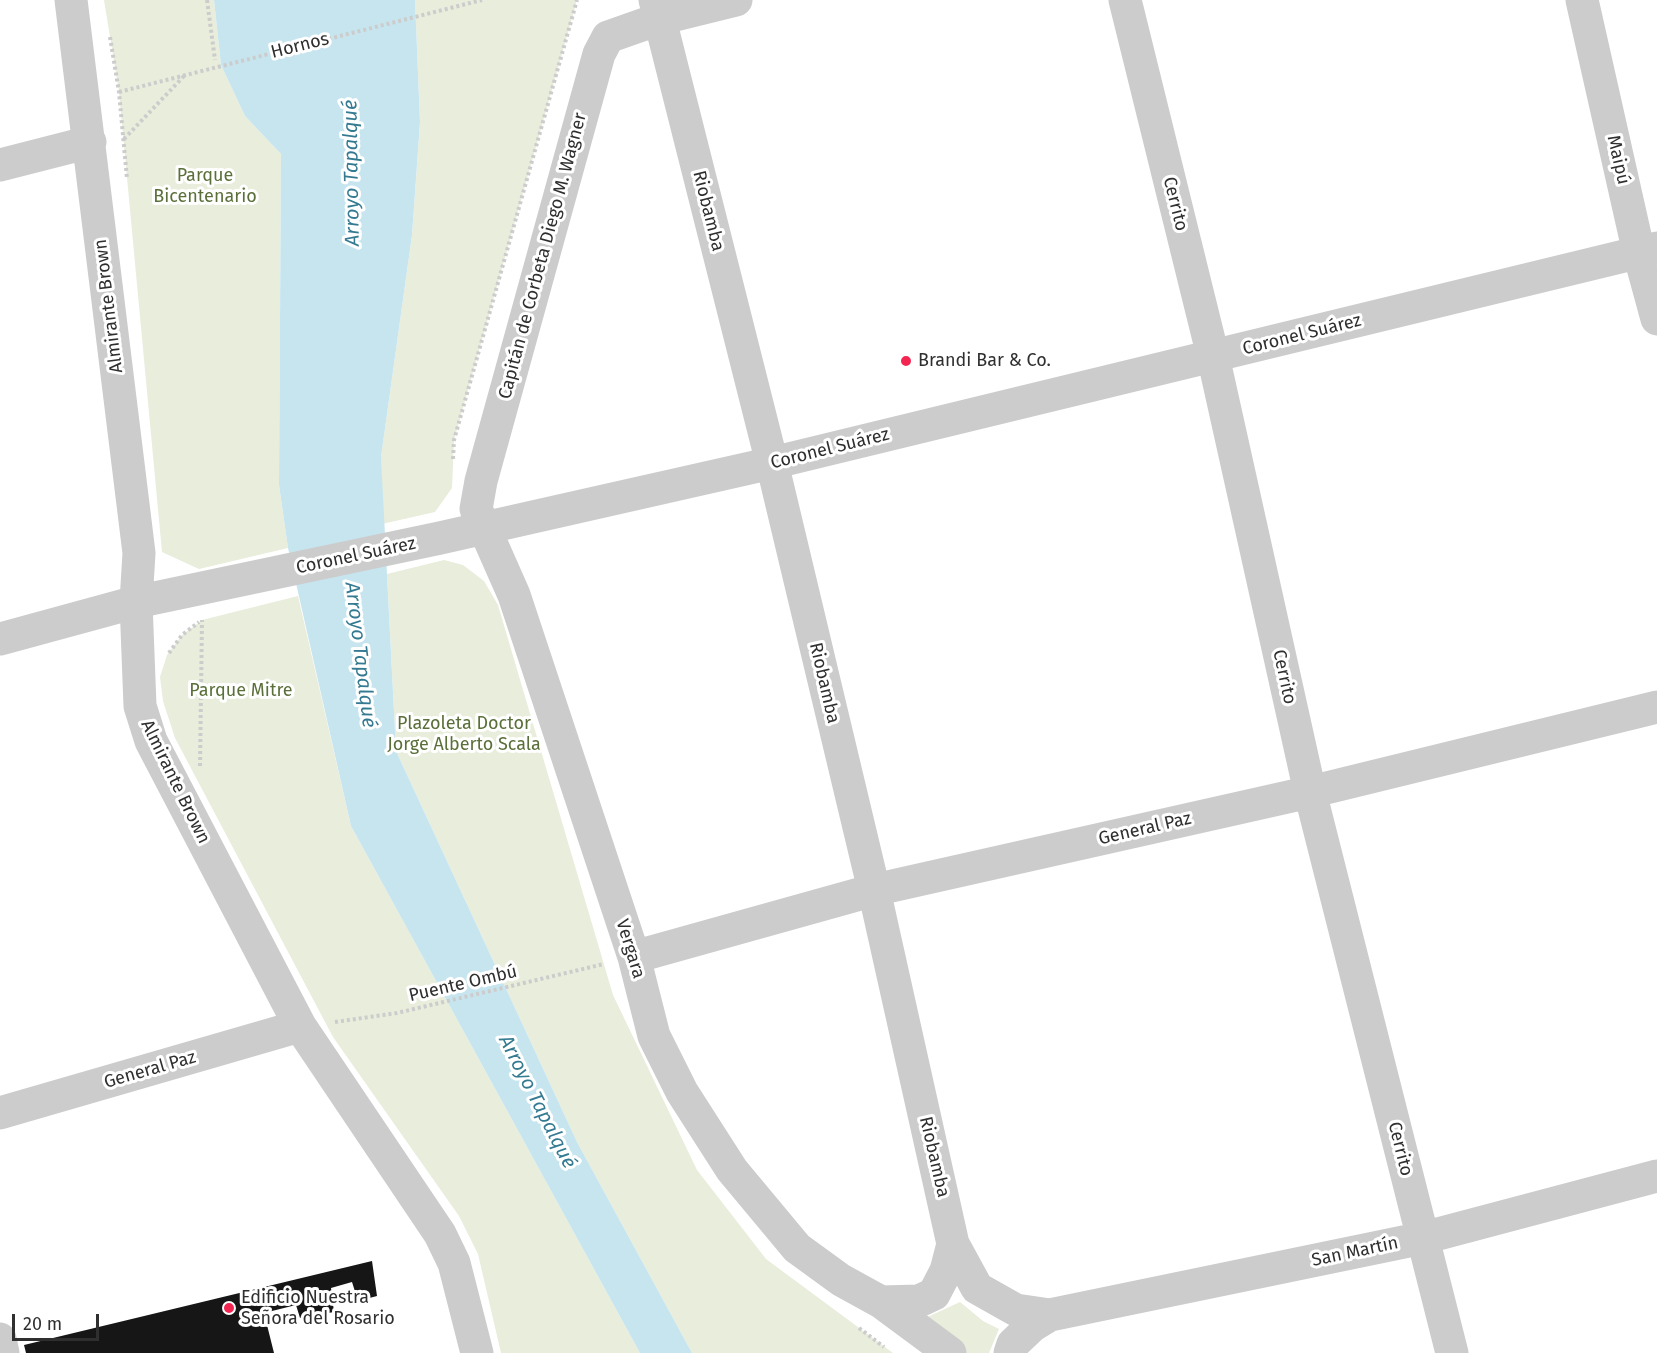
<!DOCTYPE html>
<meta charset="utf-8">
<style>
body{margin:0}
#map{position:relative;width:1657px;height:1353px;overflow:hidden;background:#fff;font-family:"Fira Sans",sans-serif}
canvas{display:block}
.scale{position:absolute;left:12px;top:1314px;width:87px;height:27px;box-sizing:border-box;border:3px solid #2f2f2f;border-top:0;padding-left:8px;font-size:18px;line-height:21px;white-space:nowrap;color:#2f2f2f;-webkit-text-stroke:4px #fff;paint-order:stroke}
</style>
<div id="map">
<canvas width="1657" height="1353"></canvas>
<div class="scale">20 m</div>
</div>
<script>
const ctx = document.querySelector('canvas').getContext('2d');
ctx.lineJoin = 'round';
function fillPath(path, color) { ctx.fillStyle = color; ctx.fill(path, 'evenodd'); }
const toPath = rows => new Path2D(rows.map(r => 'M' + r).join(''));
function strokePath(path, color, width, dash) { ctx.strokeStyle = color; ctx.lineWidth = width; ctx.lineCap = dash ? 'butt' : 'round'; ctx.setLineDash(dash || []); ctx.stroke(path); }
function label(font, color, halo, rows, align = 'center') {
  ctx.font = font + ' "Fira Sans",sans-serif'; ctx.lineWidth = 6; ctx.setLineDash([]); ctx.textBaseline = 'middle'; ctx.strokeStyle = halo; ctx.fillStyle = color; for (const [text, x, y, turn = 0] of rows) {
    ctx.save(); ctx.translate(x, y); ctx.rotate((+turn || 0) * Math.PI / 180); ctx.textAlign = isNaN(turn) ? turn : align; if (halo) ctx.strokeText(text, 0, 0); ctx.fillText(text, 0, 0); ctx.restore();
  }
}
fillPath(toPath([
 [104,0,214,0,221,65,245,116,281,154,279,485,288,548,199,569,162,552,119,92],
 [415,0,577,0,454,440,452,488,435,512,382,524,381,457,412,235,420,122],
 [444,560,463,565,484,581,498,605,613,995,697,1170,766,1259,893,1353,692,1353,577,1142,396,751,387,574],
 [298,596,351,826,640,1353,501,1353,478,1254,459,1216,333,1037,175,738,163,701,160,677,167,655,182,635,202,620],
 [960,1302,983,1321,999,1329,989,1353,959,1353,921,1320]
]), '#e8eddc');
fillPath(toPath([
 [214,0,415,0,420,122,412,235,381,457,396,751,577,1142,692,1353,640,1353,351,826,288,548,279,485,281,154,245,116,221,65]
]), '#c7e5ef');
fillPath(toPath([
 [372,1261,377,1296,358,1301,352,1282,331,1288,334,1312,300,1318,296,1305,264,1313,274,1353,26,1353,24,1345]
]), '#161616');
strokePath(toPath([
 [207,0,215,60],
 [110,37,119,92,127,179],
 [119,92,482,0],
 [124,139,185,75],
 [453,459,454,440,577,0],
 [169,653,182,635,199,622],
 [200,766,202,620],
 [335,1022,397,1013,604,964],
 [859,1328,884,1347]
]), '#ccc', 4, [3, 3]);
strokePath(toPath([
 [71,0,139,553,136,602,140,706,151,741,300,1026,440,1234,454,1263,477,1353],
 [655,0,772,463,874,890,953,1244,977,1288,1016,1310,1050,1315],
 [736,0,659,19,608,37,599,54,481,481,476,509,514,595,634,957,654,1036,682,1092,732,1170,797,1248,841,1280,881,1302,950,1353],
 [1125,0,1213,356,1310,792,1452,1353],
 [1582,0,1639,253,1657,319],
 [0,165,90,142],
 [0,639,136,602,440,538,772,463,1657,248],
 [634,957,874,890,1310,792,1657,707],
 [0,1113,300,1026],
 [881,1302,919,1301,934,1294,946,1271,953,1244],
 [0,1339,3,1353],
 [1010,1353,1013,1344,1032,1326,1050,1315,1423,1238,1657,1176]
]), '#ccc', 33);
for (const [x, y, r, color] of [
 [906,361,6,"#f32551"],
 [229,1308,6,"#f32551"]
]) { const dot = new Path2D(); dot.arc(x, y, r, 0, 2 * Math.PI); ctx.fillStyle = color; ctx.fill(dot); strokePath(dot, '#fff', 2); }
label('18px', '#2f2f2f', '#fff', [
 ["Hornos",300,46,-14],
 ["Maipú",1618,160,77],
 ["Cerrito",1175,204,76],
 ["Riobamba",708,211,76],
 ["Capitán de Corbeta Diego M. Wagner",543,256,-75],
 ["Almirante Brown",109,306,-97],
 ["Coronel Suárez",1302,335,-14],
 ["Coronel Suárez",830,449,-14],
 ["Coronel Suárez",356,556,-12],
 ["Cerrito",1284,677,78],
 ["Riobamba",824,683,77],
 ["Almirante Brown",175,782,64],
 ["General Paz",1145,829,-13],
 ["Vergara",630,949,73],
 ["Puente Ombú",463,984,-13],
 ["General Paz",150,1070,-16],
 ["Cerrito",1400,1149,76],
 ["Riobamba",934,1157,77],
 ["San Martín",1355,1252,-12]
]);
label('18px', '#5a6f39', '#fff', [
 ["Parque",205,176],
 ["Bicentenario",205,197],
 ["Parque Mitre",241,691],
 ["Plazoleta Doctor",464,724],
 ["Jorge Alberto Scala",464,745]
]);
label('18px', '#2f2f2f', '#fff', [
 ["Brandi Bar & Co.",918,361],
 ["Edificio Nuestra",241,1298],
 ["Señora del Rosario",241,1319]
], 'left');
label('italic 20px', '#347a91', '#fff', [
 ["Arroyo Tapalqué",352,173,-91],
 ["Arroyo Tapalqué",360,655,83],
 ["Arroyo Tapalqué",537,1102,63]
]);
</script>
